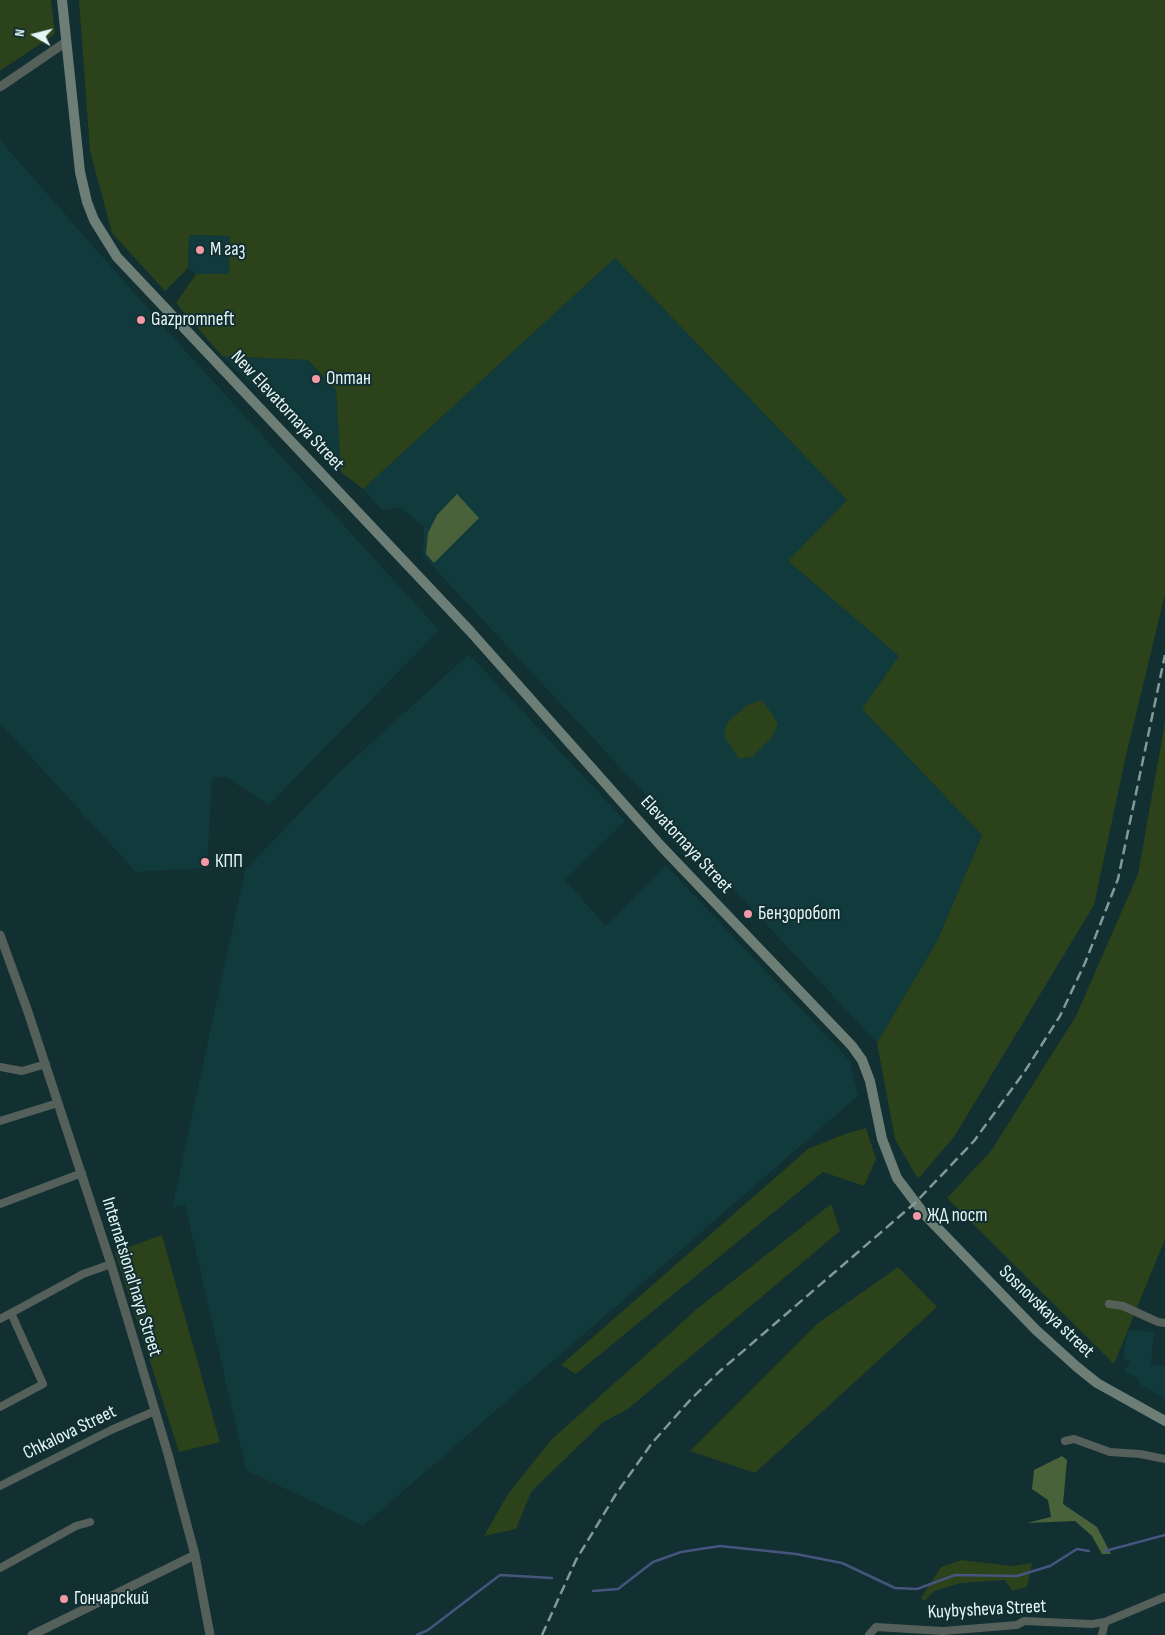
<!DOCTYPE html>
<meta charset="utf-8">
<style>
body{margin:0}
#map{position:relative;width:1165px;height:1635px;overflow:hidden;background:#122f31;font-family:"Sofia Sans Condensed",sans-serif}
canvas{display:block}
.north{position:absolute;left:10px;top:10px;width:50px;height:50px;-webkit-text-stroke:4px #122f31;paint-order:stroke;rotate:278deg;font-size:14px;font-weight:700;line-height:20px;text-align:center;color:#e6f6f7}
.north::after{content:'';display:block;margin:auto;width:18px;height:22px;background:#e6f6f7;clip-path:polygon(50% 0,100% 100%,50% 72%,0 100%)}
</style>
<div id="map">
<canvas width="1165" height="1635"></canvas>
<div class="north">N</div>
</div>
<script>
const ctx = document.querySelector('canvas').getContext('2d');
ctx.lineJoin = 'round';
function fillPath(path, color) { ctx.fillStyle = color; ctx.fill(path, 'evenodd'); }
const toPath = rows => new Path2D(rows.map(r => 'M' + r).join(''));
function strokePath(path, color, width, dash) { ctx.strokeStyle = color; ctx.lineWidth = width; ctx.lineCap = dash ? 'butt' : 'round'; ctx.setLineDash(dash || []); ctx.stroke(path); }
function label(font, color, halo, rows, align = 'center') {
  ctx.font = font + ' "Sofia Sans Condensed",sans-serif'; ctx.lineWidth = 4; ctx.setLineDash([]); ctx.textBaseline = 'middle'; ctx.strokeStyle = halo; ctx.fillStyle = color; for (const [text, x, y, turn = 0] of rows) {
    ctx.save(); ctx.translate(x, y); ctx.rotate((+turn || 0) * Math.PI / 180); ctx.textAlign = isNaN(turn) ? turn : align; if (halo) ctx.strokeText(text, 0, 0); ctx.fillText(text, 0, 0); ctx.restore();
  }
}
fillPath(toPath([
 [0,140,173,337,439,630,269,805,233,782,228,777,212,777,207,868,136,872,0,723],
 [189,235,230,236,229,274,196,274,188,268],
 [615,258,847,500,788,561,900,656,862,709,982,835,937,941,877,1043,423,556,424,527,400,507,382,510,363,489],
 [222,356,307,360,336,390,341,472],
 [469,654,625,821,565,880,606,926,666,865,850,1061,858,1096,363,1526,246,1470,185,1205,172,1208,245,870,337,774],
 [1128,1330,1154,1332,1151,1364,1165,1367,1165,1398,1142,1386,1136,1377,1124,1372,1130,1360,1123,1359]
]), '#113a3d');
fillPath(toPath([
 [0,0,51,0,55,34,0,71],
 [79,0,1165,0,1165,594,1125,760,1094,905,954,1137,918,1179,895,1139,877,1043,937,941,982,835,862,709,899,656,788,561,847,500,615,258,363,489,341,472,336,390,308,360,222,356,176,303,196,274,229,274,230,236,189,235,188,268,165,291,112,233,90,151],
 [762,700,778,723,773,736,752,757,739,759,724,736,727,723,747,705],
 [1165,722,1165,1239,1114,1364,947,1198,991,1151,1076,1016,1138,874],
 [866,1128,876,1159,864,1186,823,1172,576,1374,561,1365,808,1149,845,1134],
 [831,1204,840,1231,628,1409,602,1423,531,1492,516,1529,484,1536,508,1494,551,1440,697,1309],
 [162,1235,220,1442,179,1452,115,1252],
 [898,1267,937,1307,755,1473,690,1451,817,1324],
 [961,1560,1012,1566,1032,1563,1027,1587,1012,1591,1005,1580,962,1583,934,1591,925,1601,921,1598,941,1567]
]), '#2b421b');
fillPath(toPath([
 [457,494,479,518,434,563,426,554,428,533,437,515],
 [1062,1456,1067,1460,1063,1504,1097,1527,1111,1554,1102,1554,1092,1536,1075,1521,1027,1523,1051,1517,1048,1500,1032,1489,1034,1470]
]), '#496239');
strokePath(toPath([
 [1105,1551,1165,1535],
 [593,1591,618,1589,653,1562,681,1552,720,1546,796,1554,842,1563,895,1588,917,1589,955,1575,1017,1576,1050,1566,1077,1549,1089,1551],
 [417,1635,428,1630,500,1575,552,1578]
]), '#47557e', 2.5);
strokePath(toPath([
 [0,1067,22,1071,46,1064],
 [0,1121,58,1103],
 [0,1204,82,1173],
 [1109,1304,1123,1306,1158,1322,1165,1323],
 [0,1319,83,1274,111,1264],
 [0,1407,43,1384,11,1313],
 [1065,1441,1074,1439,1110,1452,1140,1454,1165,1459],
 [0,1486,111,1430,155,1411],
 [0,1568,76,1526,90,1522],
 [869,1635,876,1627,943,1631,1017,1625,1024,1621,1092,1624,1105,1622,1165,1597],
 [1102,1635,1105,1622]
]), '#55605b', 8);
strokePath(toPath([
 [0,87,66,42],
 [0,935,27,1009,111,1264,168,1454,195,1555,210,1635],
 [32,1635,195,1555]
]), '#55605b', 9);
strokePath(toPath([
 [62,0,80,172,87,202,94,220,117,257,470,631,661,846,852,1046,862,1060,870,1081,882,1139,897,1178,925,1215,1036,1330,1077,1367,1097,1383,1165,1421]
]), '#6c7e76', 10);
strokePath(toPath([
 [542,1635,576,1560,616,1494,652,1443,691,1399,720,1371,915,1203,974,1141,1025,1071,1060,1016,1085,963,1118,879,1165,655]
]), '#83999b', 2.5, [10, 5]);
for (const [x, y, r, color] of [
 [200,250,5,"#f49aa6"],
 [141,320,5,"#f49aa6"],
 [316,379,5,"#f49aa6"],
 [205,862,5,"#f49aa6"],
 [748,914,5,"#f49aa6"],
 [917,1216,5,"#f49aa6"],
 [64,1599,5,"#f49aa6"]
]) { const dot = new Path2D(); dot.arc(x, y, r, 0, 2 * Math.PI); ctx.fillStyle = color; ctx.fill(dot); strokePath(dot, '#122f31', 2); }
label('19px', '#e6f6f7', '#122f31', [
 ["М газ",210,250],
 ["Gazpromneft",151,320],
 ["Оптан",326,379],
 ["КПП",215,862],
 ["Бензоробот",758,914],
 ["ЖД пост",927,1216],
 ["Гончарский",74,1599]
], 'left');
label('19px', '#e6f6f7', '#122f31', [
 ["New Elevatornaya Street",287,411,47],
 ["Elevatornaya Street",686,845,47],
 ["Internatsional'naya Street",131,1277,73],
 ["Sosnovskaya street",1046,1312,44],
 ["Chkalova Street",70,1433,-26],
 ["Kuybysheva Street",987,1610,-3]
]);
</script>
